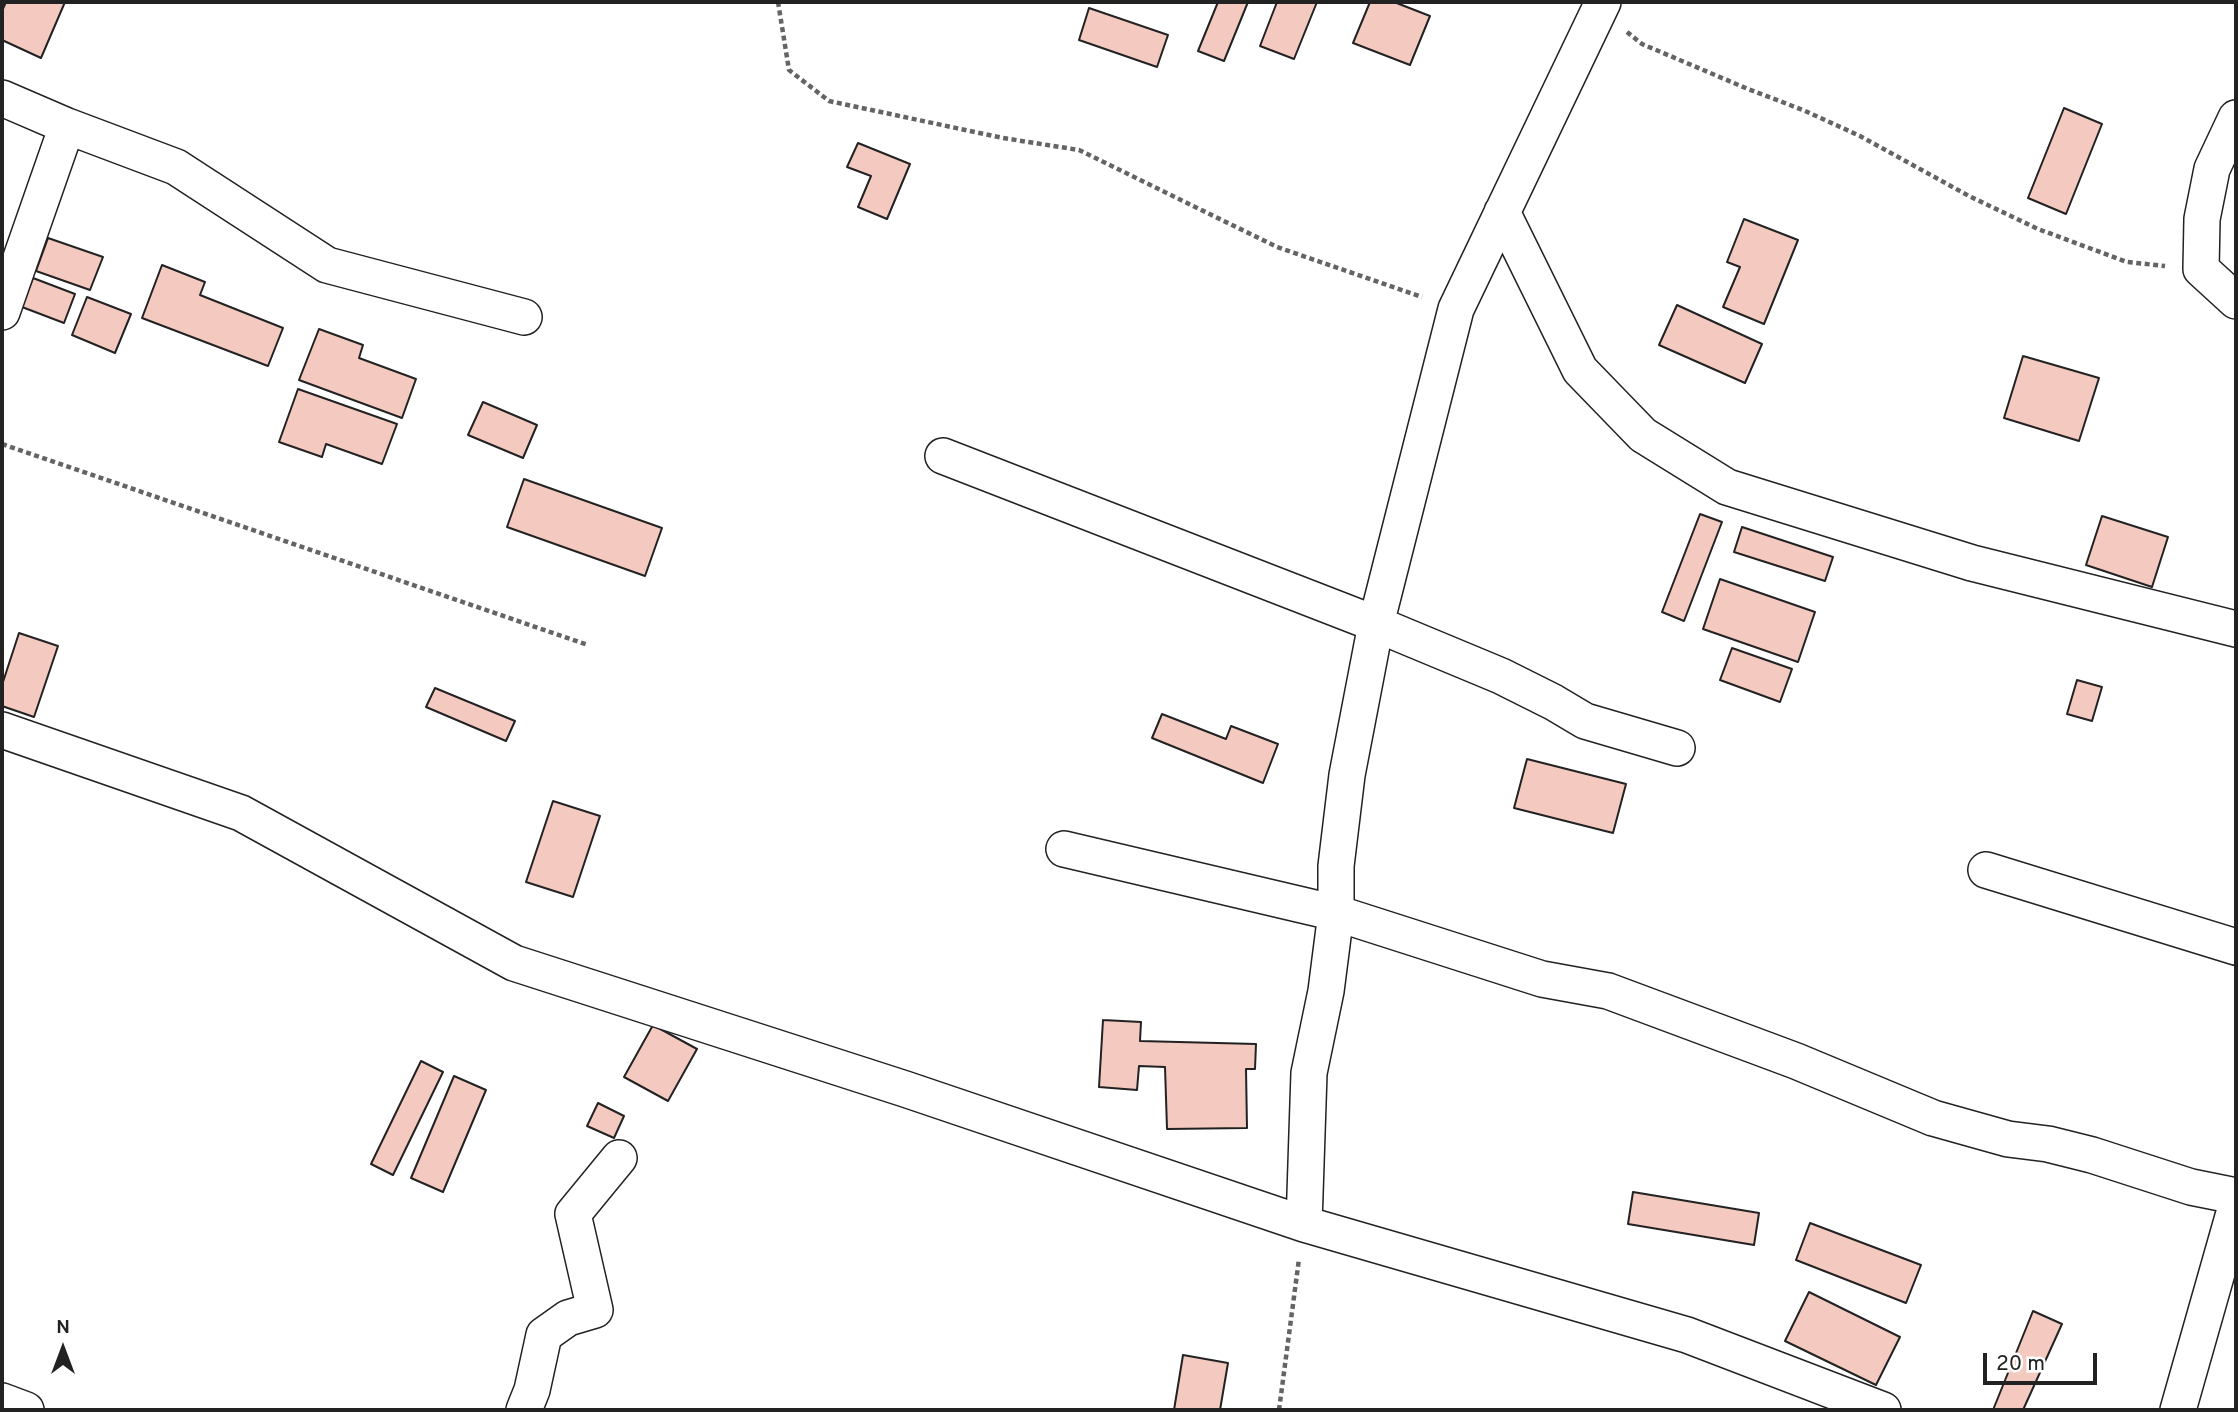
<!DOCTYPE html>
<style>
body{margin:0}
#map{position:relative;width:2238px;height:1412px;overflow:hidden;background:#fff;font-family:Overpass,sans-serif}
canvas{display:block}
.frame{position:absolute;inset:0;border:4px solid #222;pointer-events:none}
.north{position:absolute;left:28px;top:1314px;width:70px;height:70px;-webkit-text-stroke:5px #fff;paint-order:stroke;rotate:0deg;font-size:19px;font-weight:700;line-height:28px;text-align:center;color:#222}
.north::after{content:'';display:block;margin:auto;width:24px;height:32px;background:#222;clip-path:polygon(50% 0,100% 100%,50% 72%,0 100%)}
.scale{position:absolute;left:1983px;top:1353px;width:114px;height:32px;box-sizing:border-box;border:4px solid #222;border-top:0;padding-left:9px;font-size:21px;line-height:24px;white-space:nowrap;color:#222;-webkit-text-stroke:5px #fff;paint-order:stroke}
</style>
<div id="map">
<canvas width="2238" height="1412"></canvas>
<div class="frame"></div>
<div class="north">N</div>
<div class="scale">20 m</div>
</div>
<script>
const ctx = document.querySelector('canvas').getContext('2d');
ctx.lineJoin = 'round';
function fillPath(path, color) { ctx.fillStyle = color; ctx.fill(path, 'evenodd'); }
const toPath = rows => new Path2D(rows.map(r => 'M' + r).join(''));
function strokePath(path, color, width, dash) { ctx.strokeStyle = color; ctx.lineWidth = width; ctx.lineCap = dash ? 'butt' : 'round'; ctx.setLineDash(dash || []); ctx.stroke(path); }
const building = toPath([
 [6,2,65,2,41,58,2,40,2,11,6,2],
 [1218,2,1248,2,1224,61,1198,51,1218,2],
 [1277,2,1317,2,1294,59,1260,46,1277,2],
 [1370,2,1394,2,1430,16,1410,65,1353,43,1370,2],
 [1089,8,1168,35,1157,67,1079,40,1089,8],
 [2064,108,2102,124,2066,214,2028,198,2064,108],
 [858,143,910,164,887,219,858,207,871,176,847,167,858,143],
 [1744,219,1798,240,1764,324,1723,307,1740,267,1727,262,1744,219],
 [48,238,103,257,90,290,36,271,48,238],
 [162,265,205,282,200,295,283,328,268,366,142,318,162,265],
 [33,278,75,294,64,323,22,307,33,278],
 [87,297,131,314,115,353,72,335,87,297],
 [1677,305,1762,344,1745,383,1659,345,1677,305],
 [319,329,363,345,359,358,416,379,402,418,299,380,319,329],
 [2023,356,2099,378,2079,441,2004,418,2023,356],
 [298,389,397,424,382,464,326,444,322,457,279,442,298,389],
 [483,402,537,425,523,458,468,435,483,402],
 [524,479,662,528,645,576,507,527,524,479],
 [1700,514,1722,522,1684,621,1662,612,1700,514],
 [2102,516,2168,537,2152,587,2086,565,2102,516],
 [1742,527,1833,557,1825,581,1734,552,1742,527],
 [1720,579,1815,612,1798,662,1703,629,1720,579],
 [19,633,58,646,34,717,2,706,2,685,19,633],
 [1732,648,1792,669,1780,702,1720,680,1732,648],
 [2077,680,2102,687,2092,721,2067,714,2077,680],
 [435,688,515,721,506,741,426,707,435,688],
 [1162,714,1226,739,1231,726,1278,744,1263,783,1152,738,1162,714],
 [1527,759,1626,784,1613,833,1514,808,1527,759],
 [553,801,600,816,573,897,526,882,553,801],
 [1103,1020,1141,1022,1140,1041,1256,1044,1255,1069,1246,1069,1247,1128,1167,1129,1165,1067,1139,1066,1137,1090,1099,1087,1103,1020],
 [653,1025,697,1049,668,1101,624,1077,653,1025],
 [421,1061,443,1072,393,1175,371,1164,421,1061],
 [454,1076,486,1090,443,1192,411,1178,454,1076],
 [598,1103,624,1116,614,1138,587,1126,598,1103],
 [1633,1192,1759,1213,1754,1245,1628,1224,1633,1192],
 [1810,1223,1921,1265,1906,1303,1796,1260,1810,1223],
 [1809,1292,1900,1337,1876,1385,1785,1341,1809,1292],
 [2033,1311,2062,1324,2023,1410,1993,1410,2033,1311],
 [1183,1355,1228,1363,1220,1410,1174,1410,1183,1355]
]);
fillPath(building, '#f3c9c0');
strokePath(building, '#222', 2);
const street = toPath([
 [2,98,67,126,176,167,327,265,524,317],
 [2236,118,2212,169,2202,219,2201,269,2236,301],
 [1502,212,1580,370,1643,435,1727,487,1972,563,2236,629],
 [2,312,67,126],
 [943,456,1376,624,1501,676,1553,702,1585,721,1677,748],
 [2,730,241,813,514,963,905,1089,1304,1224,1687,1335,1883,1410],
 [1064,849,1336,913,1542,979,1608,991,1796,1061,1933,1118,2008,1139,2048,1144,2092,1155,2191,1187,2236,1196],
 [1986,870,2236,947],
 [1304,1224,1309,1073,1326,991,1336,913,1336,866,1347,775,1376,624,1456,309,1603,2],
 [2,1401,26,1410],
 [524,1410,532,1390,544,1335,568,1318,595,1310,573,1214,619,1158],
 [2178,1410,2236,1206]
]);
strokePath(street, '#222', 38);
strokePath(toPath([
 [778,2,789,70,829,101,1003,138,1079,150,1277,247,1422,297],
 [1627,32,1642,44,1748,89,1803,110,1860,136,1969,196,2038,229,2127,262,2165,266],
 [2,444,588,645],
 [1279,1410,1299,1259]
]), '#646464', 4.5, [5, 3.5]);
strokePath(street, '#fff', 35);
</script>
